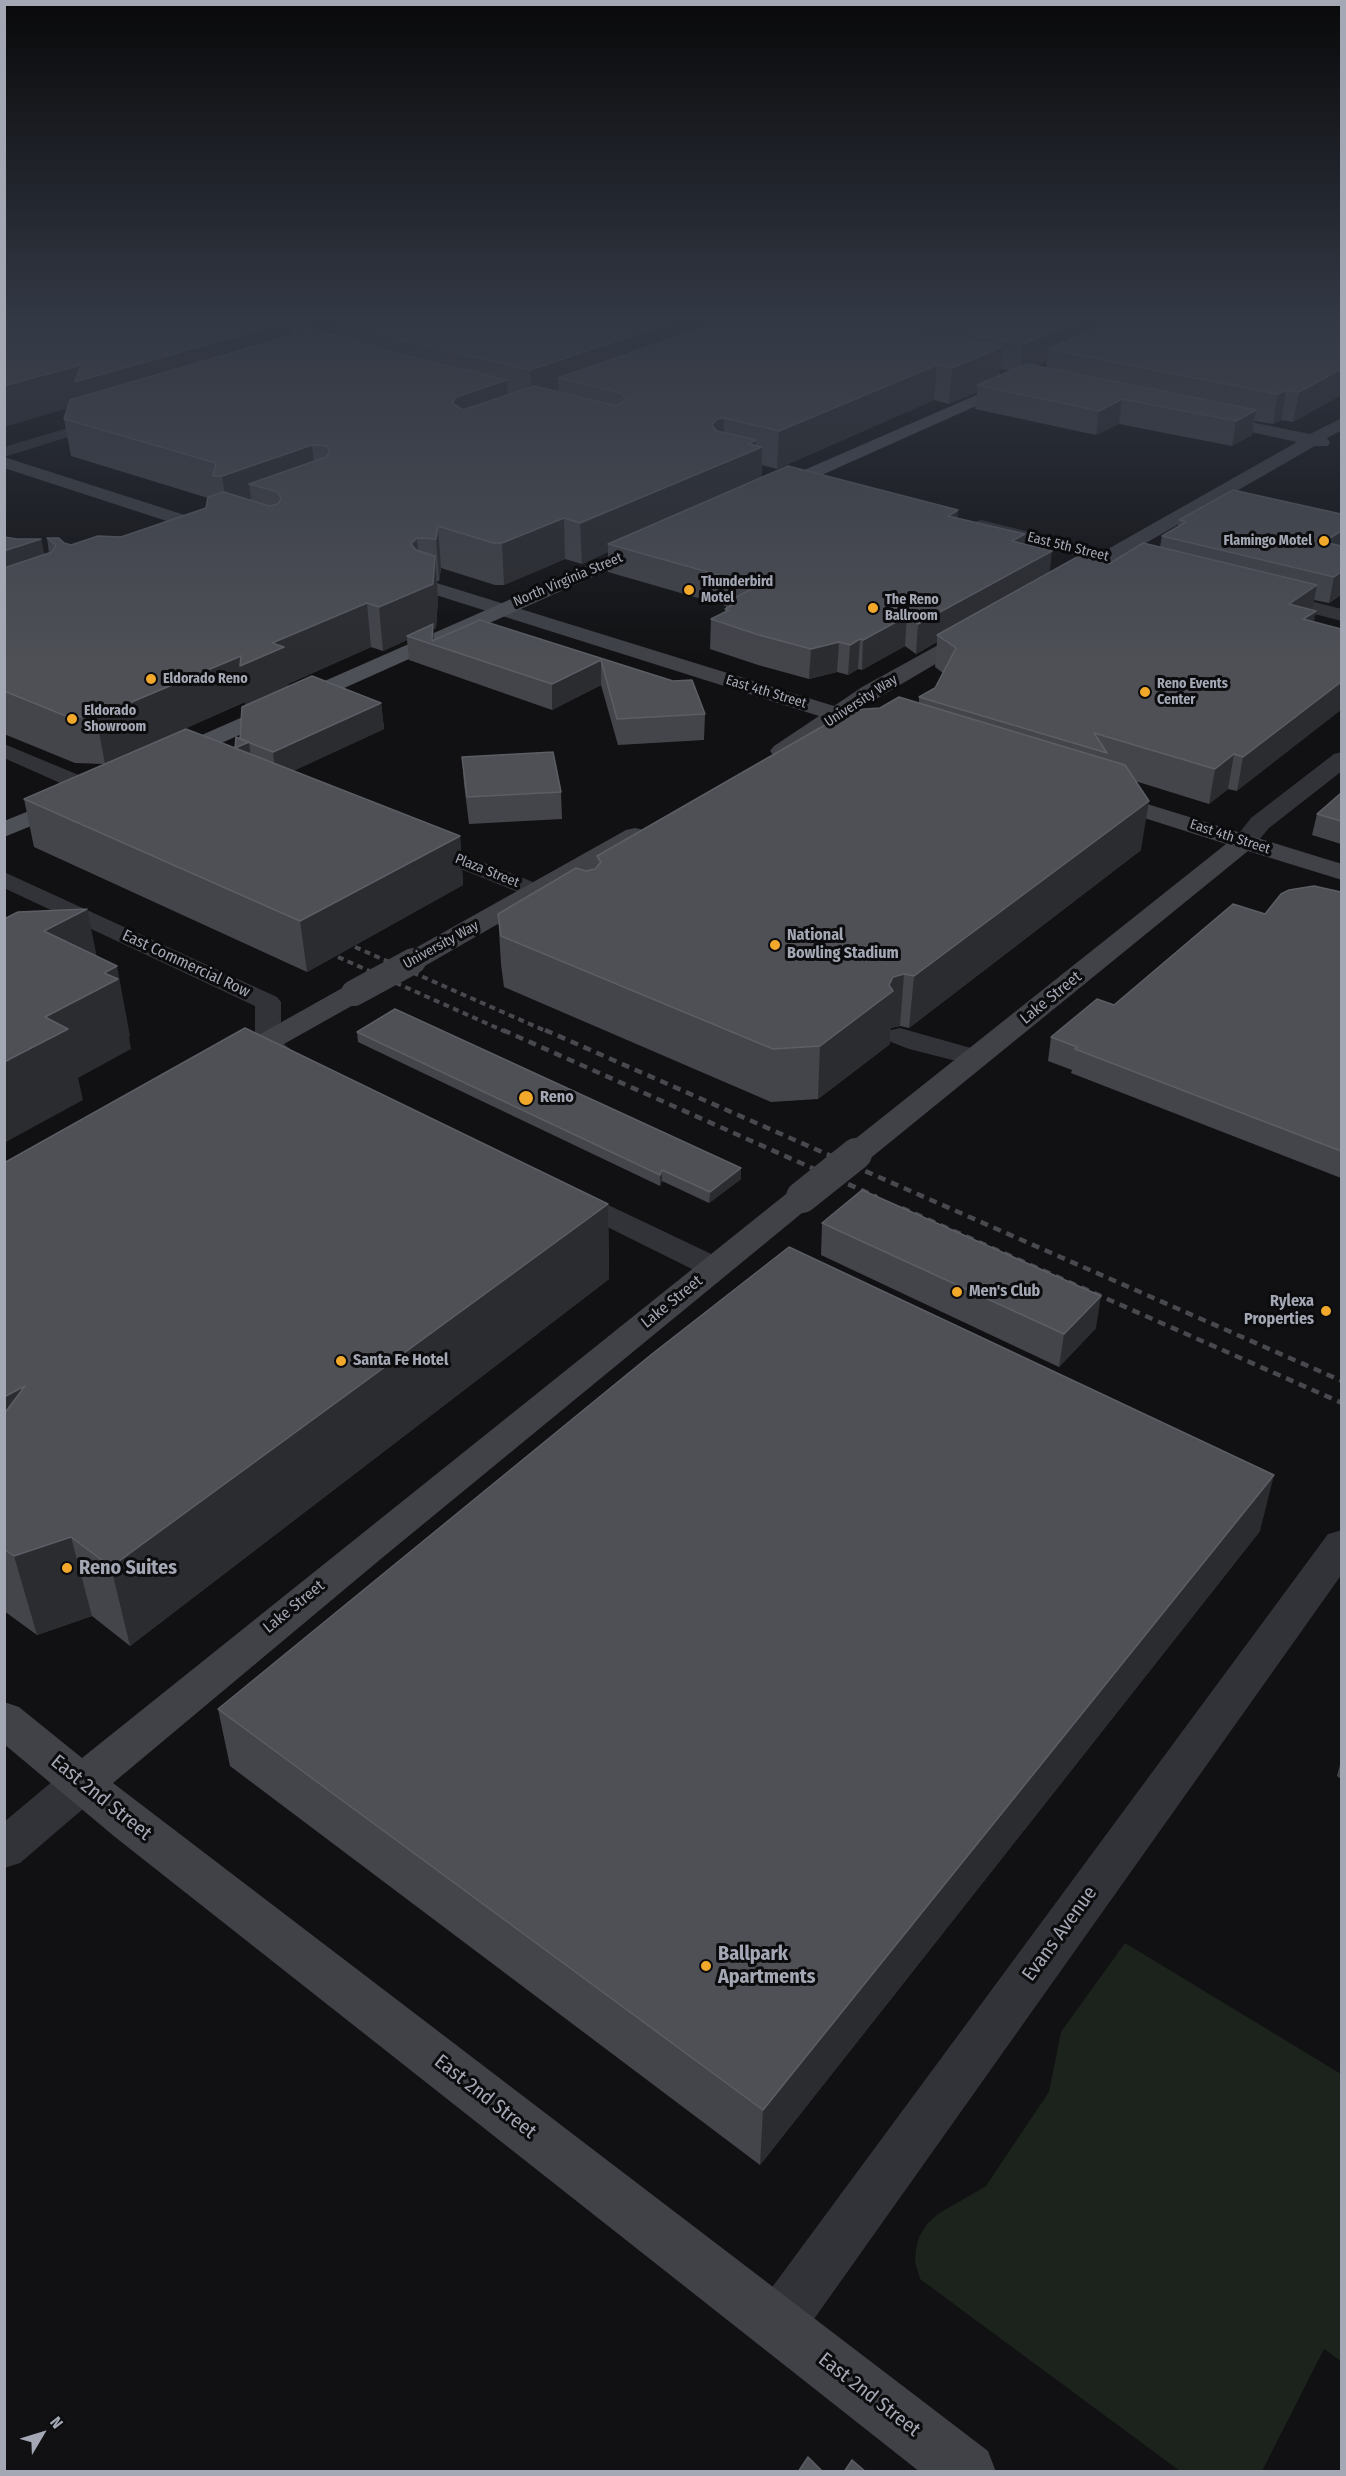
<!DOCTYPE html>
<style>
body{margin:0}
#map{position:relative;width:1346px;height:2476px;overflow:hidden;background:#111113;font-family:"Fira Sans Condensed",sans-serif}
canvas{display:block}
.frame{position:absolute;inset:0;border:6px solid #a3a8b4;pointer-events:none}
.north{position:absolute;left:12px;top:2404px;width:60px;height:60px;-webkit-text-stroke:4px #0c0c0e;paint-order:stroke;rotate:52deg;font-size:16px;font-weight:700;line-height:24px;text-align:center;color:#a3a8b4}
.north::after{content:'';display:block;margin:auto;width:21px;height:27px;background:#a3a8b4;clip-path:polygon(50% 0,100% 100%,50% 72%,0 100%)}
</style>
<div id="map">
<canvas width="1346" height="2476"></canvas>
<div class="frame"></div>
<div class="north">N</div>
</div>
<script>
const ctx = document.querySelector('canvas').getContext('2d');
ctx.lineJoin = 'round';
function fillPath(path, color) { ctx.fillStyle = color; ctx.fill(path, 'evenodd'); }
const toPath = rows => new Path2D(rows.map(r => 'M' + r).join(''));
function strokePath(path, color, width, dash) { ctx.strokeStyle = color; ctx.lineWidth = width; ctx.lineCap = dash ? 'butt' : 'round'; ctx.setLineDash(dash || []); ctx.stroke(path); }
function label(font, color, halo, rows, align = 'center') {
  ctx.font = font + ' "Fira Sans Condensed",sans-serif'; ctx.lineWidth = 6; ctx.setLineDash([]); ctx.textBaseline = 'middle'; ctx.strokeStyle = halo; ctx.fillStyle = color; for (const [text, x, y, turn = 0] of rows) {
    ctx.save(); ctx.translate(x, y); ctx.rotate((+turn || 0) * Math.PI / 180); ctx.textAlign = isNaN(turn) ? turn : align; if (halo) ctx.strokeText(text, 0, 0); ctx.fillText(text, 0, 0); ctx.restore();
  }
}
fillPath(toPath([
 [1125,1943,1341,2074,1341,2361,1324,2349,1262,2471,1180,2471,920,2279,915,2262,916,2249,919,2237,927,2224,938,2214,986,2186,1049,2092,1061,2032]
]), '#1c231c');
fillPath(toPath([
 [105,417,110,418,112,421,110,424,4,457,4,447,105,417],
 [4,744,103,785,106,790,103,795,95,797,87,795,4,758,4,744],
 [424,839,571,897,575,902,571,907,563,909,555,907,416,851,413,846,416,841,424,839],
 [4,872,277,997,281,1002,281,1041,303,1060,299,1066,290,1068,267,1058,255,1042,255,1006,4,888,4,872],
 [900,1028,985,1052,989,1058,985,1064,976,1066,909,1049,891,1042,887,1036,891,1030,900,1028],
 [573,1190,583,1193,726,1261,730,1268,726,1275,715,1278,704,1275,563,1205,558,1199,563,1193,573,1190]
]), '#323338');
fillPath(toPath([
 [981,520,1148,561,1151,565,1148,569,1141,571,974,530,972,526,974,522,981,520],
 [1270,591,1342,609,1342,621,1263,601,1260,597,1263,593,1270,591],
 [1342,752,1342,771,1269,828,1253,847,1244,849,1235,847,1232,842,1251,818,1334,754,1342,752],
 [1342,1530,1342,1574,797,2343,778,2352,759,2343,750,2324,759,2305,1328,1534,1342,1530],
 [82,1765,98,1770,104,1783,98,1796,20,1863,4,1868,4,1822,66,1770,82,1765]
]), '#323338');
fillPath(toPath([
 [1211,414,1310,434,1342,418,1342,430,1327,438,1330,442,1328,446,1315,446,1069,587,1055,587,1052,583,1055,579,1297,442,1205,422,1203,419,1211,414],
 [4,457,191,517,221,518,228,520,230,524,228,528,221,530,182,526,4,468,4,457],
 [427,580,834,706,862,687,969,628,976,626,983,628,986,632,983,636,854,712,860,714,863,719,860,724,852,726,840,722,790,756,782,758,774,756,770,751,774,746,819,716,420,590,417,586,420,582,427,580],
 [1105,791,1342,864,1342,880,1248,851,867,1161,856,1163,845,1161,840,1154,845,1147,1226,844,1097,803,1093,798,1097,793,1105,791],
 [635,828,644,830,647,835,644,840,423,967,413,969,403,967,399,961,403,955,626,830,635,828],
 [354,985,364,987,368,993,364,999,243,1067,233,1070,223,1067,218,1061,223,1055,344,987,354,985],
 [802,1187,813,1190,818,1197,813,1204,382,1558,113,1783,988,2451,996,2472,920,2472,115,1837,4,1744,4,1702,19,1707,82,1758,791,1190,802,1187]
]), '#404248');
fillPath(toPath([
 [1018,377,1023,379,1026,382,1023,385,777,495,771,496,765,495,762,491,765,487,1018,377],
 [650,538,657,540,659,544,657,548,179,762,171,764,163,762,159,757,163,752,650,538],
 [69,795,78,797,81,802,78,807,4,837,4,821,69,795]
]), '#4e5057');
strokePath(toPath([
 [355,947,548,1032],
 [338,957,506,1032]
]), '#47494f', 4, [6, 4.5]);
strokePath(toPath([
 [503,1030,877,1197],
 [545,1030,1342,1381],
 [902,1208,1342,1403]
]), '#47494f', 4.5, [8, 6]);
strokePath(toPath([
 [354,993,413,961]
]), '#404248', 26);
strokePath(toPath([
 [802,1197,856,1154]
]), '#404248', 32);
fillPath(toPath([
 [4,317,708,317,708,326,741,317,1341,317,1341,395,1293,422,1281,420,1273,424,1255,421,1252,435,1232,446,1119,424,1096,435,975,409,977,392,949,404,934,400,777,469,762,465,761,478,958,518,1024,544,1049,573,1109,564,1160,547,1162,536,1178,526,1179,520,1341,514,1341,595,1329,603,1314,600,1312,610,1237,791,1228,789,1209,804,1135,781,1141,850,909,1028,900,1026,891,1028,890,1044,818,1099,771,1102,504,987,501,964,498,914,586,871,595,869,597,867,597,856,880,708,919,703,919,697,935,688,943,673,935,667,937,642,916,654,905,646,862,670,858,669,848,675,837,672,809,679,758,665,710,649,711,619,725,612,726,606,608,572,608,552,582,564,565,559,504,585,495,585,441,568,439,581,437,581,438,598,436,628,433,629,434,640,480,620,673,681,705,714,704,740,618,745,601,685,552,710,409,660,407,640,383,651,371,647,288,684,289,687,381,703,384,729,293,771,460,836,463,885,307,972,34,847,24,799,104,764,75,763,4,734,4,537,17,539,41,539,44,554,49,553,47,538,71,545,121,537,206,508,208,498,71,456,64,419,67,408],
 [1047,361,1046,368,1037,366],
 [1000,369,1010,371,1000,375],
 [245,702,246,705,240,739,235,748,159,740],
 [462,757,561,792,562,819,469,824,464,784],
 [1341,793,1341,844,1312,835,1317,814],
 [1341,892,1341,1178,1071,1073,1072,1070,1048,1061,1051,1037,1114,1005,1265,914],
 [357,1032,741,1168,741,1179,709,1203,662,1181,660,1186,358,1042],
 [4,1163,608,1204,609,1279,130,1646,92,1616,37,1635,4,1611],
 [822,1223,1096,1328,1059,1367,821,1255],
 [1260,1531,760,2165,230,1766,218,1709],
 [1341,1761,1341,1779,1337,1776]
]), '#44454b');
fillPath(toPath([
 [313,317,426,317,335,321,338,344,316,350],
 [687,317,708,317,708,346,558,378,559,398,532,408,530,370],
 [1088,317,1149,317,1048,349,1047,361,1020,373,1023,344],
 [290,321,294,357,79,405,4,427,4,386,81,365],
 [1002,347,999,382,977,385,977,392,949,404,952,368],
 [937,365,934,400,777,469,779,431],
 [1341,369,1341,395,1293,422,1299,392],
 [507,380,508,416,455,441,452,403,456,397],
 [1286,390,1281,420,1273,424,1278,394],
 [1122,399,1119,424,1096,435,1099,411],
 [1256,410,1252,435,1232,446,1236,421],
 [724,418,724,456,712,425,717,419],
 [756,440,756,450,762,447,761,486,608,544,608,552,582,564,580,523],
 [312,445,316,484,278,492,249,484,252,507,228,516,222,476],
 [958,510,956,537,948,516],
 [564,518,565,559,504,585,502,543],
 [438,526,441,568,439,581,436,539],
 [1341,531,1341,553,1324,542],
 [1025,534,1022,562,1012,541],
 [417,538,420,580,411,544],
 [41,539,49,581,4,597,4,551],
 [1052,551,1049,579,937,635,937,642,916,654,918,624],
 [435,556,438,598,436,628,433,629,434,645,407,636,407,640,383,651,379,607],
 [1341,572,1341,595,1329,603,1334,577],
 [1317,585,1312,613,1316,611,1310,642,1289,604],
 [367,603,371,647,288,684,289,693,246,711,245,702,105,764,96,717],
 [907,616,905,646,862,670,863,640],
 [860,639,858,669,848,675,850,645],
 [839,642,837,672,809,679,811,649],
 [601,660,601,685,552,710,552,684],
 [1341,682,1341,710,1237,791,1243,757],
 [381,703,384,729,276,779,273,752],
 [249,742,255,789,235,748],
 [1234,754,1228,789,1209,804,1215,769],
 [1149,801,1141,850,909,1028,914,976],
 [460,836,463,885,307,972,300,921],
 [87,909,101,977,44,931],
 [117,966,130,1036,129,1037,131,1049,78,1078,83,1100,4,1143,4,1062,45,1017,104,973],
 [904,974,900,1026,891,1028,890,1044,818,1099,820,1046,889,985,893,977],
 [741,1168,741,1179,709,1203,710,1192],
 [662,1170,662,1181,660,1186,660,1175],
 [608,1204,609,1279,130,1646,111,1567],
 [1101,1296,1096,1328,1059,1367,1064,1334],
 [25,1386,4,1486,4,1397],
 [1274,1475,1260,1531,760,2165,763,2110],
 [71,1537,92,1616,37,1635,14,1556]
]), '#2b2c30');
const building = toPath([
 [4,317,274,317,290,321,75,382,81,365,4,386,4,317],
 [349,317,687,317,530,370,402,340,335,321,349,317],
 [734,317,840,317,887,324,1002,347,952,368,937,365,779,431,724,418,717,419,712,425,717,431,756,440,748,444,762,447,580,523,564,518,502,543,493,543,438,526,436,539,417,538,411,544,416,550,435,556,433,584,379,607,367,603,272,643,284,647,240,666,241,656,96,717,66,716,4,691,4,568,52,552,56,545,47,538,59,538,64,543,71,545,98,536,121,537,206,508,208,497,224,492,269,506,278,504,281,499,278,492,249,484,326,457,330,451,327,446,312,445,222,476,213,476,216,463,64,419,70,400,313,329,391,352,507,380,456,397,452,403,463,410,534,386,617,406,626,400,622,393,558,378,734,317],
 [879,317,1088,317,1023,344,879,317],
 [1124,317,1341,317,1341,369,1299,392,1286,390,1278,394,1048,349,1124,317],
 [1027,364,1256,410,1236,421,1122,399,1099,411,977,385,1027,364],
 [788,466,958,510,948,516,1025,534,1012,541,1052,551,918,624,907,616,863,640,860,639,850,645,839,642,811,649,759,635,711,619,729,610,725,609,734,604,726,602,758,586,608,544,788,466],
 [1233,490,1341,514,1341,531,1324,542,1341,546,1341,572,1334,577,1162,536,1186,522,1179,520,1233,490],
 [4,537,17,539,41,539,4,551,4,537],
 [1143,543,1317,585,1289,604,1316,611,1303,619,1341,629,1341,682,1243,757,1234,754,1215,769,1094,733,1107,753,919,697,935,688,956,648,937,635,1079,556,1109,564,1143,543],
 [480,620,673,681,692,680,705,714,617,719,601,660,552,684,407,636,433,624,432,641,480,620],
 [312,676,381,703,273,752,240,739,242,707,312,676],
 [899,697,1125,765,1149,801,914,976,904,974,893,977,889,985,893,991,820,1046,773,1049,501,936,498,914,576,868,586,871,595,869,601,862,597,856,851,710,880,708,899,697],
 [186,729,235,748,236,737,249,742,235,748,460,836,300,921,24,799,186,729],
 [553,752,561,792,467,797,462,757,553,752],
 [1341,793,1341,821,1317,814,1341,793],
 [1314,886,1341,892,1341,1151,1075,1049,1077,1047,1051,1037,1097,999,1114,1005,1233,904,1265,914,1281,894,1289,890,1314,886],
 [87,909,44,931,117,966,104,973,118,979,45,1017,68,1029,4,1062,4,919,18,912,87,909],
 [395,1009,741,1168,710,1192,662,1170,660,1175,357,1032,395,1009],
 [245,1028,608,1204,111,1567,71,1537,14,1556,4,1549,4,1414,25,1386,4,1397,4,1163,245,1028],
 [862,1190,1101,1296,1064,1334,822,1223,862,1190],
 [789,1247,1274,1475,763,2110,218,1709,652,1354,789,1247],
 [808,2457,823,2472,798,2472,808,2457],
 [852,2460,866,2472,844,2472,852,2460]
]);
fillPath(building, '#4e5056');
strokePath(building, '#5c5e65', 1.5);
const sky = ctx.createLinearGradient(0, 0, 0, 664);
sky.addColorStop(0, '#09090a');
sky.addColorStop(0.48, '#323844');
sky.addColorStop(1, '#32384400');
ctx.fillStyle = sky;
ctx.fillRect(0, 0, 1346, 664);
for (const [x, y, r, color] of [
 [1324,541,6,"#f1a82b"],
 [689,590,6,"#f1a82b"],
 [873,608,6,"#f1a82b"],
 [151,679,6,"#f1a82b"],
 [1145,692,6,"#f1a82b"],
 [72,719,6,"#f1a82b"],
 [775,945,6,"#f1a82b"],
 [526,1098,8,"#f1a82b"],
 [957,1292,6,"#f1a82b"],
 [1326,1311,6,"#f1a82b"],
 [341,1361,6,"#f1a82b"],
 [67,1568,6,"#f1a82b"],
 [706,1966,6,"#f1a82b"]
]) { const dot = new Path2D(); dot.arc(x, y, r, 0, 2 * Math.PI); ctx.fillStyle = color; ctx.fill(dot); strokePath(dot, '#0c0c0e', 2); }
label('bold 14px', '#a3a8b4', '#0c0c0e', [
 ["Flamingo Motel",1312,541,"right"],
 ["Thunderbird",701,582],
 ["Motel",701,598],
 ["The Reno",885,600],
 ["Ballroom",885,616],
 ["Eldorado Reno",163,679],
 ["Reno Events",1157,684],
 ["Center",1157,700],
 ["Eldorado",84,711],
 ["Showroom",84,727]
], 'left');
label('14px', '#a3a8b4', '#0c0c0e', [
 ["East 5th Street",1068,547,14],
 ["North Virginia Street",568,580,-23],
 ["East 4th Street",766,692,17],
 ["University Way",861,701,-33],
 ["East 4th Street",1230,837,18],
 ["Plaza Street",487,871,22],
 ["University Way",441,945,-29]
]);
label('bold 16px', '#a3a8b4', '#0c0c0e', [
 ["National",787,936],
 ["Bowling Stadium",787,954],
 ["Reno",540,1098],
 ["Men's Club",969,1292],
 ["Rylexa",1314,1302,"right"],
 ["Properties",1314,1320,"right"],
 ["Santa Fe Hotel",353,1361]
], 'left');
label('16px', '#a3a8b4', '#0c0c0e', [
 ["East Commercial Row",186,964,25],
 ["Lake Street",1051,998,-39],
 ["Lake Street",672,1302,-39],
 ["Lake Street",294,1607,-39]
]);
label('bold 20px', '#a3a8b4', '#0c0c0e', [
 ["Reno Suites",79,1568],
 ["Ballpark",718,1954],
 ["Apartments",718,1977]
], 'left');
label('20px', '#a3a8b4', '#0c0c0e', [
 ["East 2nd Street",101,1798,39],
 ["Evans Avenue",1060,1934,-54],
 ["East 2nd Street",485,2097,38],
 ["East 2nd Street",869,2395,38]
]);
</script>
